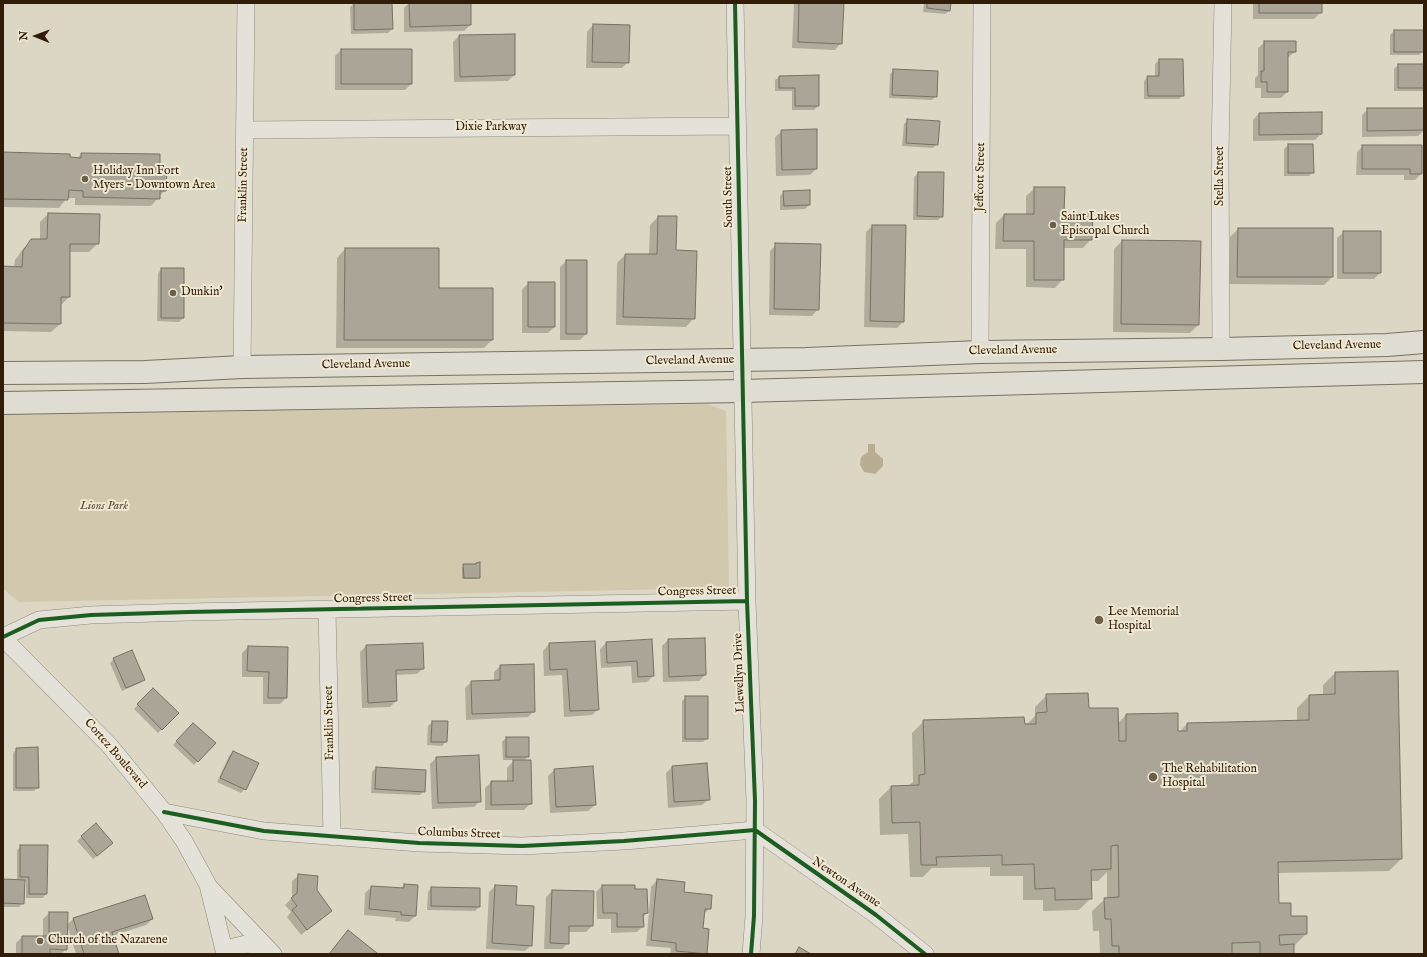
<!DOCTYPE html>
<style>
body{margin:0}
#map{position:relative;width:1427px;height:957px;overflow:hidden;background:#dcd7c4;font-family:"IM FELL English",serif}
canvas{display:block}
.frame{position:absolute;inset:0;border:4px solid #331c07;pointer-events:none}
.north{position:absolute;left:16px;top:16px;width:40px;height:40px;-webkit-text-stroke:3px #efe8d2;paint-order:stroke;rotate:271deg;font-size:11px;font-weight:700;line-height:16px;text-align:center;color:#331c07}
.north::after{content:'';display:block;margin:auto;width:14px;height:18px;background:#331c07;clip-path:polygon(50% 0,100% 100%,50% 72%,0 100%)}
</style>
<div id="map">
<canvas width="1427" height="957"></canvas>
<div class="frame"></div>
<div class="north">N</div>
</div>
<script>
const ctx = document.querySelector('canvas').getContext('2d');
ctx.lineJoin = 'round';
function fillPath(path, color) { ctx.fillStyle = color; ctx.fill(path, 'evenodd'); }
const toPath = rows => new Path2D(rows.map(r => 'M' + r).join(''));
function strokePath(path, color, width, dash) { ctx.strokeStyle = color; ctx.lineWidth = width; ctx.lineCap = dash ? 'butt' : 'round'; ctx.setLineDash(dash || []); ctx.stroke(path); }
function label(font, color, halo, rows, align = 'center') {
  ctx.font = font + ' "IM FELL English",serif'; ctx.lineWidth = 4; ctx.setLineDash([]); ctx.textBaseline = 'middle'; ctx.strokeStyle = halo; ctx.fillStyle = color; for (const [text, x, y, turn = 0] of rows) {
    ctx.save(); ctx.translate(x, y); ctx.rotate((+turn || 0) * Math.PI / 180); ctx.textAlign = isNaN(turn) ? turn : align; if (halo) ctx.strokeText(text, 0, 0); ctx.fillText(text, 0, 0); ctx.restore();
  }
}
fillPath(toPath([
 [707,404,726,411,729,588,19,602,3,589,3,415]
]), '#d1c8ae');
fillPath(toPath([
 [868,444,875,444,875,452,883,459,883,466,875,474,864,472,860,465,861,457,868,452]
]), '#b9ad92');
fillPath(toPath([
 [354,3,391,3,392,29,388,33,351,34,350,7],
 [409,3,470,3,470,25,464,31,404,32,404,8],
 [794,3,843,3,841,43,835,50,792,48],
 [924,3,950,3,949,11,945,14,923,12],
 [1253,3,1321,3,1321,12,1314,19,1253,19],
 [593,25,628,62,622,68,586,68,587,32],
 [1394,31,1423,51,1419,55,1390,55,1390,35],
 [459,36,514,75,508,81,454,82,453,42],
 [1265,42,1295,52,1287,58,1287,92,1281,98,1261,98,1261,88,1255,88,1255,78,1258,75,1258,48],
 [341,50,411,84,405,90,335,90,335,56],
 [1159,60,1183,95,1179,99,1144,99,1144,81,1148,77,1155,77,1155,64],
 [1398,65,1424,65,1424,91,1394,91,1394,69],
 [894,70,936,96,932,100,889,98,890,74],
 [818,76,818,106,814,110,792,110,792,91,775,91,775,80,779,77],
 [1368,109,1424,130,1418,136,1362,137,1362,115],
 [1259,113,1321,134,1315,140,1253,141,1253,120],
 [908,120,937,144,933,148,902,146,904,124],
 [782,131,816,169,810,175,776,176,775,137],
 [1288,145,1313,172,1309,176,1284,176,1284,149],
 [1363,146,1421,174,1415,180,1404,180,1404,175,1356,175,1357,152],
 [3,153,77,158,82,154,165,190,151,206,75,205,75,198,67,198,59,208,3,207],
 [918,173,942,216,938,220,913,220,914,177],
 [1035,188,1091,239,1083,248,1063,248,1063,279,1055,288,1026,287,1026,249,995,249,996,223,1004,215,1026,215,1026,196],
 [809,191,809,205,805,209,780,210,780,196,784,192],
 [48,214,98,243,89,252,69,252,69,297,60,306,60,324,51,332,3,331,3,267,14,267,15,260,23,249,32,240,40,240,40,222],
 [658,217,676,217,675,251,694,318,686,327,616,325,617,263,625,255,649,255,650,225],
 [872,226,903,322,897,328,864,327,866,232],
 [1238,229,1332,277,1324,285,1229,284,1230,237],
 [1344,232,1380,273,1374,279,1337,279,1337,238],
 [1122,241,1198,325,1190,333,1113,332,1114,249],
 [776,245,818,309,812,316,769,315,770,251],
 [345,249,438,249,438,289,492,340,484,348,336,348,337,258],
 [566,261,586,334,580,340,560,340,560,267],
 [162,269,183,318,179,322,157,321,158,273],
 [529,283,554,327,548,333,522,333,522,289],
 [476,564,479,577,477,579,462,579,462,567],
 [704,639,705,675,699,681,663,682,662,646,668,640],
 [651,640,653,676,647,682,632,683,631,666,601,668,600,649,606,643],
 [594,642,598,709,592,715,564,717,562,675,544,676,543,651,549,644],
 [366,646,423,668,417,674,395,675,396,701,390,707,362,708,360,652],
 [248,647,287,648,286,698,280,704,263,704,263,677,242,677,242,653],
 [114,659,144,679,140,683,122,691,110,663],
 [500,666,534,711,528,717,466,720,465,688,471,682,494,681,494,672],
 [1335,673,1401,859,1389,871,1277,873,1278,904,1306,934,1294,946,1293,954,1100,954,1099,931,1093,931,1092,911,1105,899,1107,899,1107,872,1098,881,1091,881,1091,898,1079,910,1043,911,1043,900,1023,900,1023,876,990,876,990,867,932,868,923,877,910,877,908,834,880,835,879,799,891,787,908,786,913,782,912,733,924,721,1026,725,1035,716,1035,707,1047,695,1088,709,1117,724,1126,715,1177,734,1187,724,1297,722,1297,708,1309,696,1323,695,1323,685],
 [153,689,177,713,158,733,134,709],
 [686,697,707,738,703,742,682,742,682,701],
 [432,722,447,722,446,742,442,746,427,745,428,726],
 [193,724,214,744,194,765,173,745],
 [506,738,528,756,524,761,531,803,524,810,485,810,485,788,491,782,507,782,507,768,514,760,503,760,502,742],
 [17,749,38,787,34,791,13,791,13,753],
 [233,752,245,789,241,793,217,782,229,756],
 [436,758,480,801,474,807,432,809,430,764],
 [672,767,709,799,702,805,668,808,666,773],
 [376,768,424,791,420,795,371,793,372,772],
 [554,770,595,805,588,811,550,813,548,776],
 [96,824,108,847,93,859,77,841],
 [21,846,46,894,43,898,26,898,26,880,24,880,23,903,19,907,3,907,3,880,17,881,17,850],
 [299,875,316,891,331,911,301,935,287,917,291,912,285,905,292,898,292,881],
 [657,880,710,908,703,915,702,929,705,954,670,954,671,948,646,946,651,887],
 [404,885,417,886,415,916,409,922,395,921,396,918,364,915,365,893,372,887,400,889],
 [495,886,515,906,531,945,525,951,486,949,489,892],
 [602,886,634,891,647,913,643,917,643,926,637,932,611,933,611,919,597,919,596,892],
 [431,888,479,907,475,911,427,910,428,892],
 [552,891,592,926,586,932,568,932,568,943,562,949,544,949,546,897],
 [145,896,152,919,146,925,112,936,118,954,76,954,67,925,73,919],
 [49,913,66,949,61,954,16,954,16,943,22,937,43,937,43,919]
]), '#0003');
const building = toPath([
 [354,3,392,3,393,29,354,30,354,3],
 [409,3,471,3,471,25,410,27,409,3],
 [799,3,844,3,842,44,798,42,799,3],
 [927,3,951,3,950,11,927,8,927,3],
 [1259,3,1322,3,1322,13,1259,13,1259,3],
 [593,24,630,25,629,63,592,62,593,24],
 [1394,30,1424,30,1424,52,1394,52,1394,30],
 [515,34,515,75,460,77,459,35,515,34],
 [1264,41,1296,41,1296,52,1288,52,1288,92,1267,92,1267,82,1261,82,1261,71,1264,71,1264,41],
 [341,49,412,49,412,84,341,84,341,49],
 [1159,59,1183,59,1184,96,1148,96,1147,76,1159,76,1159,59],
 [1398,64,1424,64,1424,88,1398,88,1398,64],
 [893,69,938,71,937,97,892,95,893,69],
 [819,75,819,106,795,106,795,88,779,88,779,76,819,75],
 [1367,108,1424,108,1424,130,1367,131,1367,108],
 [1322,112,1322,134,1259,135,1259,113,1322,112],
 [907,119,940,121,938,145,906,143,907,119],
 [817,129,817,169,782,170,781,130,817,129],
 [1288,144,1313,144,1314,173,1288,173,1288,144],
 [1362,145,1422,145,1422,174,1410,174,1410,169,1362,169,1362,145],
 [3,152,70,154,70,157,81,158,81,153,160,154,160,167,167,167,166,191,160,191,160,199,83,197,83,191,69,190,68,200,3,199,3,152],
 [918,172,944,172,943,217,917,216,918,172],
 [1034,187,1065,187,1064,213,1093,213,1092,240,1064,240,1064,280,1034,280,1034,241,1003,241,1004,214,1034,214,1034,187],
 [810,190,810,205,784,206,783,191,810,190],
 [48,213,100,214,99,244,70,244,70,297,61,297,61,324,3,323,3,266,22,267,23,251,31,239,47,239,48,213],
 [658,216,677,216,676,250,697,251,695,319,623,317,625,254,657,254,658,216],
 [872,225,906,225,904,322,870,321,872,225],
 [1238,228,1333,228,1333,277,1237,277,1238,228],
 [1343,231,1381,231,1381,273,1343,273,1343,231],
 [1122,240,1201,241,1199,325,1121,324,1122,240],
 [775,243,821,244,819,310,774,309,775,243],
 [345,248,439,248,439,288,493,288,493,340,344,340,345,248],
 [566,260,587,260,587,334,566,334,566,260],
 [161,268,184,268,184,318,161,318,161,268],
 [528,282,555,282,555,327,528,327,528,282],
 [480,562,480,578,464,578,463,564,476,564,476,563,480,562],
 [705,638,706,675,669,677,668,639,705,638],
 [652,639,654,676,638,677,637,661,607,663,606,642,652,639],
 [595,641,599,710,570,711,567,669,550,670,549,643,595,641],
 [423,643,424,669,396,670,397,701,368,703,366,645,423,643],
 [248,646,288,647,287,698,268,698,269,672,247,671,248,646],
 [132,650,145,680,126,688,113,658,132,650],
 [534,664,535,712,472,714,471,681,500,680,500,665,534,664],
 [1398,671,1402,859,1278,862,1279,903,1291,903,1291,916,1307,916,1307,934,1279,935,1280,945,1294,944,1294,954,1260,954,1260,942,1232,943,1232,954,1119,954,1119,946,1112,946,1111,919,1105,919,1104,898,1119,897,1118,845,1111,846,1111,869,1091,870,1092,899,1055,900,1055,888,1035,889,1034,864,1002,865,1002,855,936,857,937,865,921,865,920,822,892,823,891,786,919,785,919,775,925,774,923,720,1024,717,1025,724,1036,724,1036,713,1047,712,1046,694,1088,693,1089,708,1118,708,1119,741,1126,741,1126,714,1178,713,1178,731,1187,731,1187,723,1309,720,1309,695,1335,694,1335,672,1398,671],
 [153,688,179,713,162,730,137,704,153,688],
 [685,696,708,696,708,739,685,739,685,696],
 [432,721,448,721,447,742,431,742,432,721],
 [193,723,216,743,198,762,176,741,193,723],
 [506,737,529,737,529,757,506,757,506,737],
 [38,747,39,788,16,788,16,748,38,747],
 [233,751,259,763,246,790,220,778,233,751],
 [479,755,481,802,438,803,436,757,479,755],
 [513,760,531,760,532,804,491,805,491,781,513,781,513,760],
 [707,763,710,800,674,802,672,766,707,763],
 [593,766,596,805,556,807,554,769,593,766],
 [376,767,426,770,425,792,375,789,376,767],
 [96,823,113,843,97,856,81,836,96,823],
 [20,845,48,845,47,894,29,894,29,877,20,877,20,845],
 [298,874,318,876,317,890,332,911,307,930,292,910,297,906,291,898,297,893,298,874],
 [3,879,25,880,24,904,3,903,3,879],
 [657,879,685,882,684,892,712,895,711,909,705,909,703,928,709,929,707,954,676,951,676,943,651,940,657,879],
 [404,884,418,885,416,916,401,915,401,912,369,909,371,886,404,888,404,884],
 [495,885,517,886,516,905,534,906,532,946,492,943,495,885],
 [602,885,635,885,635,889,647,889,648,913,643,914,644,927,617,927,617,913,603,913,602,885],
 [431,887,480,888,480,907,431,906,431,887],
 [552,890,594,891,593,926,569,926,569,944,550,943,552,890],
 [145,895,153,919,112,932,119,954,84,954,73,918,145,895],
 [49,912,68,912,67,950,50,949,50,954,22,954,22,936,49,936,49,912],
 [348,930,377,953,377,954,329,954,348,930],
 [799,947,811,954,795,954,799,947]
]);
fillPath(building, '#aaa597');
strokePath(building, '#777164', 1);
const street = toPath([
 [735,3,747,601,755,801,754,916,751,954],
 [246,130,737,126],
 [1221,349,1220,153,1223,3],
 [980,352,982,3],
 [242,367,246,3],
 [327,610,332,837],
 [3,637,39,620,91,615,188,612,747,601],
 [3,638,109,745,164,812,184,841,208,885,225,954],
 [164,812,264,831,419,843,522,846,624,841,755,830,876,915,925,954],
 [210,888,273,954],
 [225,953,234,947,246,944,257,945,268,950]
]);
const primary = toPath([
 [3,373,145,372,242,367,437,364,806,359,980,352,1221,349,1387,345,1424,342],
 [3,403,743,391,1424,372]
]);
strokePath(street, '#908a7c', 18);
strokePath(primary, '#777164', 24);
strokePath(street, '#e4e1d8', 17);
strokePath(primary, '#dfdcd2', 22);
strokePath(toPath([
 [735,3,747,601,755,801,754,916,751,954],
 [3,637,39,620,91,615,188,612,747,601],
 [164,812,264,831,419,843,522,846,624,841,755,830,876,915,925,954]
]), '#1b5e20', 4);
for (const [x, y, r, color] of [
 [85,179,4,"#6e5d49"],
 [1053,225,4,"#6e5d49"],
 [173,293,4,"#6e5d49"],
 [1099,620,5,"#6e5d49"],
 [1153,777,5,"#6e5d49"],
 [40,941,4,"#6e5d49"]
]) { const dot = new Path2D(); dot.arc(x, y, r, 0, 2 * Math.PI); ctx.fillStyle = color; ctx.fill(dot); strokePath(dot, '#efe8d2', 1.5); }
label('12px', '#331c07', '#efe8d2', [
 ["Dixie Parkway",491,128],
 ["Stella Street",1221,176,-90],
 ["Jeffcott Street",981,177,-89],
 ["Franklin Street",244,185,-89],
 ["South Street",729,197,-91],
 ["Cleveland Avenue",1337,346,-1],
 ["Cleveland Avenue",1013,351,-1],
 ["Cleveland Avenue",690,361,-1],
 ["Cleveland Avenue",366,365,-1],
 ["Congress Street",697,592,-1],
 ["Congress Street",373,599,-1],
 ["Llewellyn Drive",740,673,-92],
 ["Franklin Street",330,723,-91],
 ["Cortez Boulevard",115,754,49],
 ["Columbus Street",459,834,2],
 ["Newton Avenue",846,883,34]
]);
label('12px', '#331c07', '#efe8d2', [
 ["Holiday Inn Fort",93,172],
 ["Myers - Downtown Area",93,186],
 ["Saint Lukes",1061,218],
 ["Episcopal Church",1061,232],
 ["Dunkin'",181,293],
 ["Lee Memorial",1108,613],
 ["Hospital",1108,627],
 ["The Rehabilitation",1162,770],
 ["Hospital",1162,784],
 ["Church of the Nazarene",48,941]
], 'left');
label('italic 12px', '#604c34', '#efe8d2', [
 ["Lions Park",104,507]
]);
</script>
